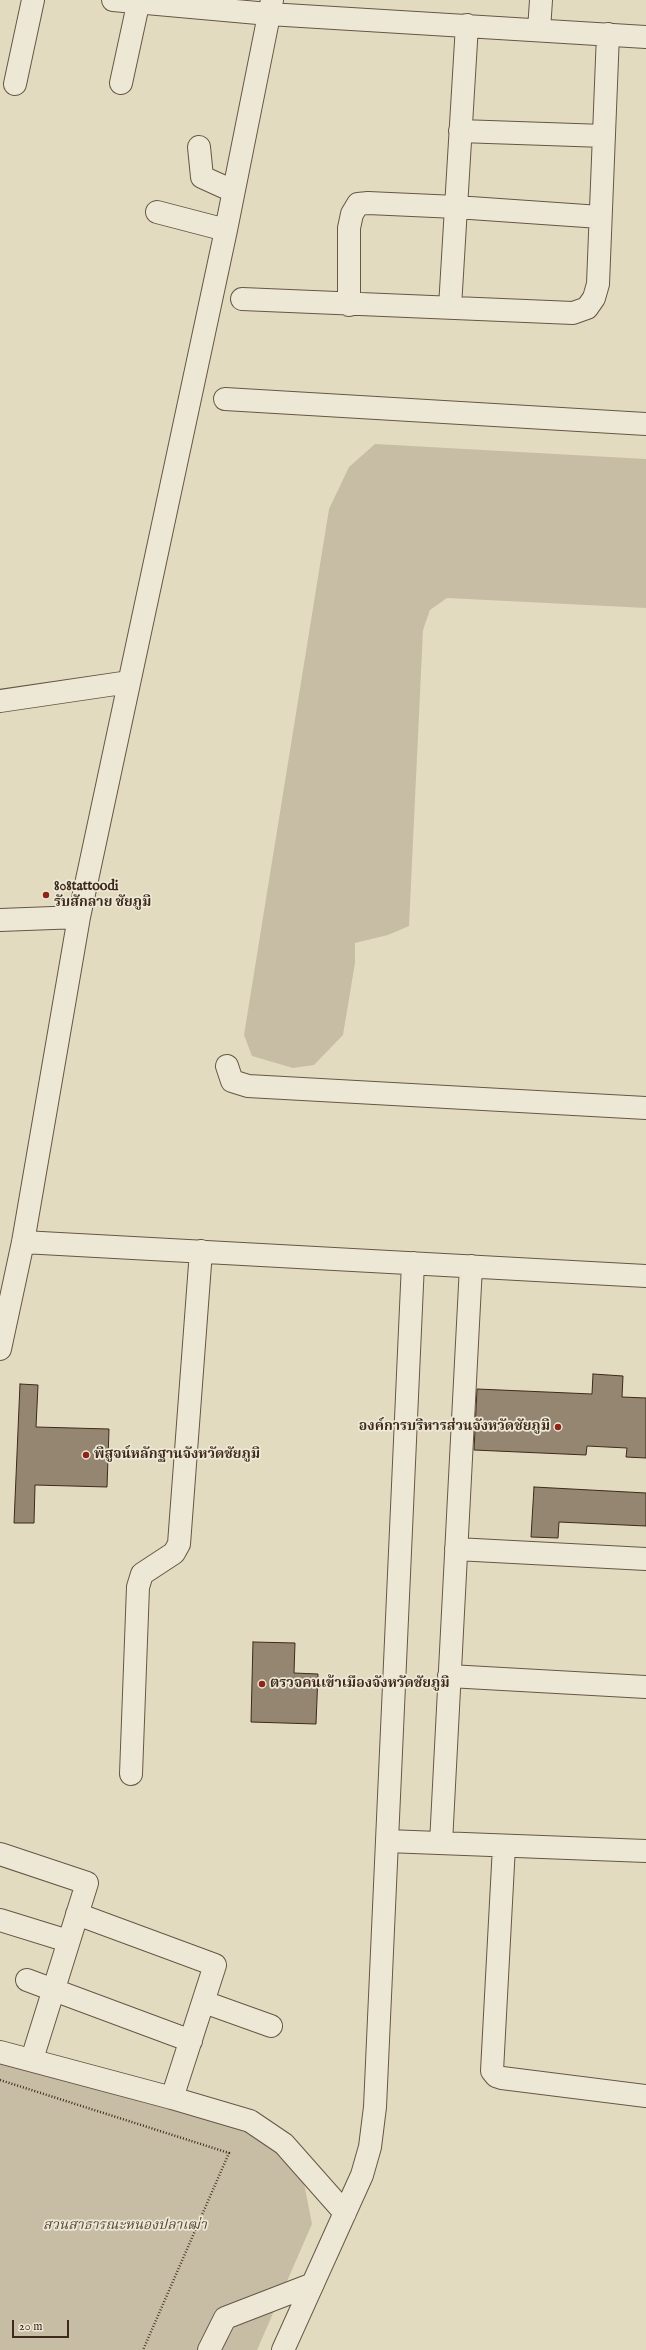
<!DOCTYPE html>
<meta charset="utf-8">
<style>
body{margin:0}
#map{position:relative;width:646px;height:2350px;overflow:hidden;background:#e3dbc0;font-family:"IM FELL English",serif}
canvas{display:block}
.scale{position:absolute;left:12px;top:2320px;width:57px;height:18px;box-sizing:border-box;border:2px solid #3e291b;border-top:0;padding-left:5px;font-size:12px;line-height:14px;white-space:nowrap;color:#3e291b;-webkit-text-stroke:3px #ede8d6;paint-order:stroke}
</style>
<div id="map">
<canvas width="646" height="2350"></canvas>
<div class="scale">20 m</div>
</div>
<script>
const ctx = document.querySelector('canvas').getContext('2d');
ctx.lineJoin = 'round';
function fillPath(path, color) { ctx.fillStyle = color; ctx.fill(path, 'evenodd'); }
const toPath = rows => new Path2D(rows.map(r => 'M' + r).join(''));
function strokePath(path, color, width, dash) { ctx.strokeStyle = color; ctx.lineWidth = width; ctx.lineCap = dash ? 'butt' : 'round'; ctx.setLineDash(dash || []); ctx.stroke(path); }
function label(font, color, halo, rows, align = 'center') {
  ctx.font = font + ' "IM FELL English","Noto Serif Thai",serif'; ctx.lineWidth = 3.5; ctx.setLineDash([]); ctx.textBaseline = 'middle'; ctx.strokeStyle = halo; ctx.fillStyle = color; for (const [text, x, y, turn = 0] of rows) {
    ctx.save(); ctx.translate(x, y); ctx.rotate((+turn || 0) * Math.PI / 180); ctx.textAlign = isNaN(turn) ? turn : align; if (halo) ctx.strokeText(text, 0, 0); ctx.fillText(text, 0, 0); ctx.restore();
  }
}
fillPath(toPath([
 [375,444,646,459,646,608,447,598,430,610,423,630,409,926,388,935,355,943,355,963,343,1035,314,1065,293,1068,252,1056,244,1035,329,509,349,467],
 [0,2062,243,2130,275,2151,303,2178,312,2224,257,2350,0,2350]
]), '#c7bda4');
const building = toPath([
 [593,1374,623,1376,622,1397,646,1398,646,1458,626,1457,627,1448,587,1446,586,1455,474,1450,477,1389,592,1394,593,1374],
 [20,1384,38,1385,36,1427,109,1429,107,1487,35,1485,34,1523,14,1523,20,1384],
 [534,1487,646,1493,646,1526,559,1522,558,1538,531,1537,534,1487],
 [253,1642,295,1643,294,1673,318,1674,316,1724,251,1722,253,1642]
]);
fillPath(building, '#948671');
strokePath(building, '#3e291b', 1);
const minor = toPath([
 [113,0,269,14,646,37],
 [539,30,541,0],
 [121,83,139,0],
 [15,84,33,0],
 [460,131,604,136],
 [199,147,202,177,233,191],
 [157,212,226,230],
 [242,299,573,313,587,308,594,298,598,284,608,34],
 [349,305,349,228,352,214,358,204,368,203,456,207,600,217],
 [450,307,467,25],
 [225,399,646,424],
 [0,701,129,682],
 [0,920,79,917],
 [227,1066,232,1081,248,1086,646,1108],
 [23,1242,646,1276],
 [0,1349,23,1242,79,917,226,230,272,0],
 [456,1549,646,1559],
 [449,1676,646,1687],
 [131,1774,138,1587,142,1574,174,1553,179,1544,201,1251],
 [387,1841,646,1851],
 [441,1843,471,1266],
 [504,1846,492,2071,496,2076,502,2078,646,2096],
 [0,1854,87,1883,32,2059],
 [77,1914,215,1965,172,2098],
 [0,1920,68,1941],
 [27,1980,191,2041],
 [204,2002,271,2026],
 [0,2052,172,2098,250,2121,284,2144,345,2213],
 [209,2350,225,2318,313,2284],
 [283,2350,362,2175,370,2147,375,2107,413,1263]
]);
strokePath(minor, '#675644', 24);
strokePath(toPath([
 [0,2080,229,2153,143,2350]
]), '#3e291b', 2.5, [1, 2]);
strokePath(minor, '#ede8d6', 22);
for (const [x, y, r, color] of [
 [46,895,4,"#8f2418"],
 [558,1427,4,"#8f2418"],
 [86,1455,4,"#8f2418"],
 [262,1684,4,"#8f2418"]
]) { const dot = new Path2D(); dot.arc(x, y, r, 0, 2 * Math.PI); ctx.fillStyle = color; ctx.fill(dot); strokePath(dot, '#ede8d6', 1.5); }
label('bold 14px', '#3e291b', '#ede8d6', [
 ["808tattoodi",54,887],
 ["รับสักลาย ชัยภูมิ",54,903],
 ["องค์การบริหารส่วนจังหวัดชัยภูมิ",550,1427,"right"],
 ["พิสูจน์หลักฐานจังหวัดชัยภูมิ",94,1455],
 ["ตรวจคนเข้าเมืองจังหวัดชัยภูมิ",270,1684]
], 'left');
label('italic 14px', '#594736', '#ede8d6', [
 ["สวนสาธารณะหนองปลาเฒ่า",125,2226]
]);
</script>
